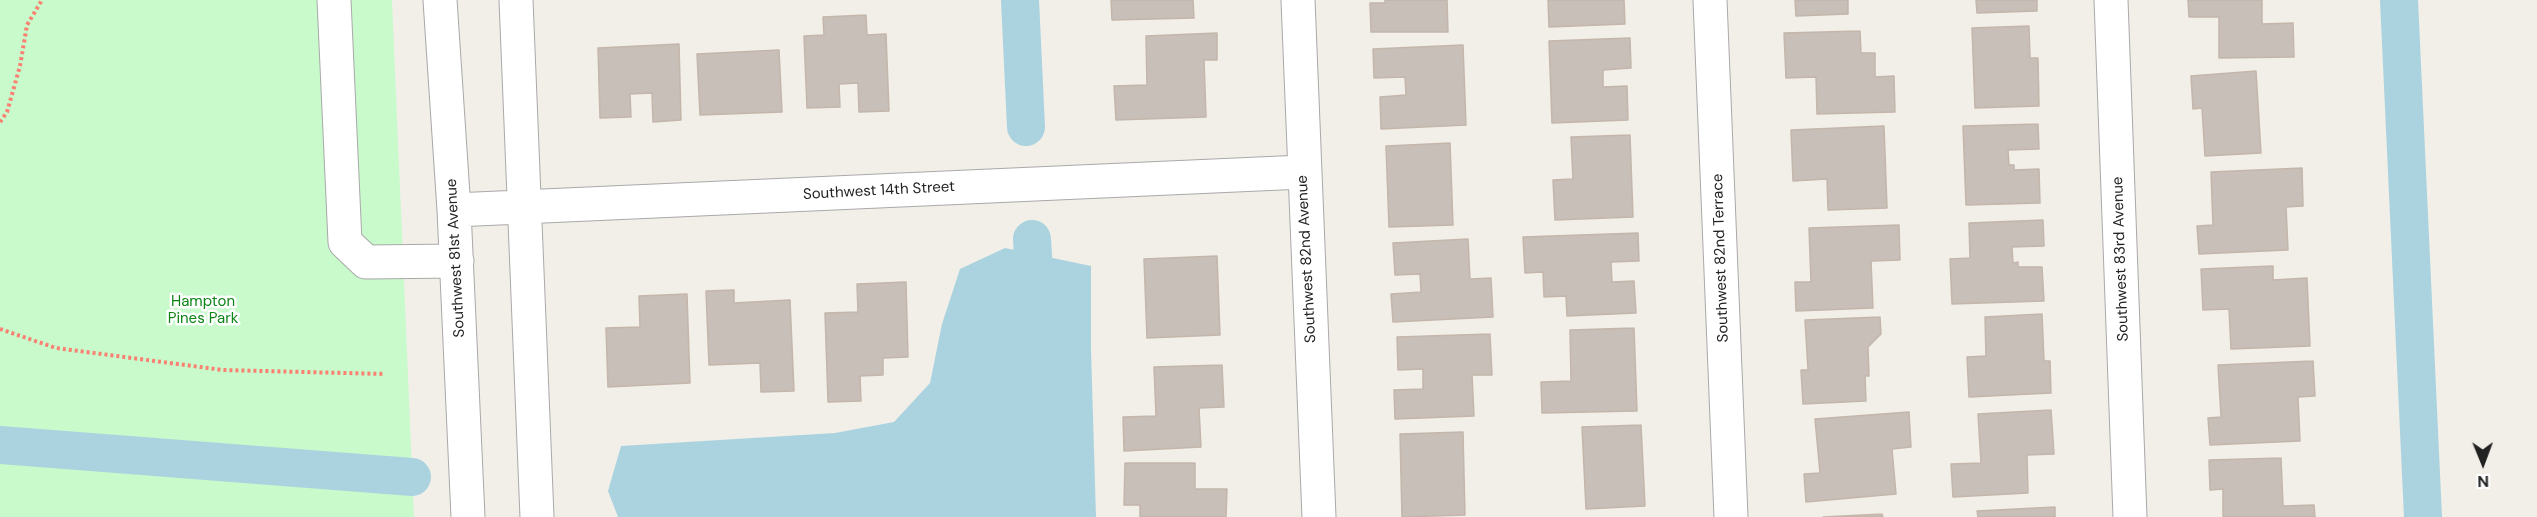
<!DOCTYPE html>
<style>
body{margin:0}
#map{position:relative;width:2537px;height:517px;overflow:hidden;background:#f2efe9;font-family:"DM Sans",sans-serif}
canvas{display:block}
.north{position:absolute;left:2453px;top:433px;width:60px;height:60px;-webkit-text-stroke:4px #fff;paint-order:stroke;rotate:179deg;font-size:16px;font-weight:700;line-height:24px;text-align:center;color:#222}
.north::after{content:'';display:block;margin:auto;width:21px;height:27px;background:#222;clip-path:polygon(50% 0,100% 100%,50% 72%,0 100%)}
</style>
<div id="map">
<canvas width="2537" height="517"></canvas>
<div class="north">N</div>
</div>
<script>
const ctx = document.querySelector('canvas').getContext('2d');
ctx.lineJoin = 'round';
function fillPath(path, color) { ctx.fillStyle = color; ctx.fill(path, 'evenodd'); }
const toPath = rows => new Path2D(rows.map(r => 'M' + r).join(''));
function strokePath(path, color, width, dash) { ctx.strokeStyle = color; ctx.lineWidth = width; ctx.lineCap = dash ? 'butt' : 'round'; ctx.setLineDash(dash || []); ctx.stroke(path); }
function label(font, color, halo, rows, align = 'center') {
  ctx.font = font + ' "DM Sans",sans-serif'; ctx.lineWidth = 5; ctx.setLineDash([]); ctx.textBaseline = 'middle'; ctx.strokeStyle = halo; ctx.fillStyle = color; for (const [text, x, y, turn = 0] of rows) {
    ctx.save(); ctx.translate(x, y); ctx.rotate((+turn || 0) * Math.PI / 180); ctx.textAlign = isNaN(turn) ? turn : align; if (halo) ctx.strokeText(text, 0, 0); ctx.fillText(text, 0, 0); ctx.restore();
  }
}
fillPath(toPath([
 [0,0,392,0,414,517,0,517]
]), '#c8facc');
fillPath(toPath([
 [1005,248,1091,266,1091,349,1096,517,618,517,608,491,621,446,835,433,894,422,930,383,942,324,960,269]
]), '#aad3df');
strokePath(toPath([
 [1020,0,1026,127],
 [2399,0,2423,517],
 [1032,239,1036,306],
 [0,445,412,477]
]), '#aad3df', 38);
const building = toPath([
 [1111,0,1193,0,1194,18,1112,20,1111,0],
 [1385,0,1447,0,1448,32,1371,32,1370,3,1385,3,1385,0],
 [1548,0,1624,0,1625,24,1549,27,1548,0],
 [1795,0,1848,0,1848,14,1796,16,1795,0],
 [1976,0,2037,0,2037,11,1977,13,1976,0],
 [2188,0,2262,0,2262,24,2293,23,2294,57,2219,58,2219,17,2189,17,2188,0],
 [866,15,867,35,886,34,889,111,859,112,858,83,839,84,840,107,807,108,804,36,824,35,823,17,866,15],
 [2029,26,2030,58,2038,58,2039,106,1975,108,1972,28,2029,26],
 [1860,31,1861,53,1875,53,1875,77,1894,76,1895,112,1817,114,1816,77,1786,78,1784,33,1860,31],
 [1217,33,1217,60,1204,60,1206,117,1116,120,1114,86,1147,85,1146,36,1217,33],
 [1630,38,1631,68,1603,70,1603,87,1627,86,1628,120,1552,123,1549,41,1630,38],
 [679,44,681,120,653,122,652,93,630,94,631,117,600,118,598,48,679,44],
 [1463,45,1466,125,1381,129,1380,97,1406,95,1405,77,1374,78,1373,49,1463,45],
 [779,50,782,112,700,115,697,54,779,50],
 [2256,71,2261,153,2205,156,2202,108,2193,109,2191,76,2256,71],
 [2038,124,2039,149,2008,150,2009,165,2014,165,2014,170,2039,169,2040,203,1966,205,1963,126,2038,124],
 [1884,126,1887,208,1828,210,1827,179,1793,181,1791,130,1884,126],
 [1630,135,1633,217,1555,220,1553,180,1573,179,1571,137,1630,135],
 [1450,143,1453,225,1389,227,1386,146,1450,143],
 [2302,168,2303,206,2286,207,2288,250,2199,254,2197,226,2213,225,2211,172,2302,168],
 [2043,220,2044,246,2012,247,2013,263,2018,262,2018,267,2042,267,2044,301,1952,304,1950,259,1970,258,1969,223,2043,220],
 [1899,225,1900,260,1871,261,1873,308,1796,311,1795,282,1811,282,1809,228,1899,225],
 [1638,233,1639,261,1611,262,1612,282,1634,281,1636,313,1567,316,1566,296,1544,297,1543,272,1525,273,1523,237,1638,233],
 [1468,239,1470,279,1491,278,1493,317,1393,322,1391,294,1421,292,1420,274,1395,275,1393,243,1468,239],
 [1217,256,1220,335,1147,338,1144,259,1217,256],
 [2273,266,2273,280,2307,278,2310,346,2231,349,2229,309,2203,310,2201,269,2273,266],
 [906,282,908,357,883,358,883,375,860,376,861,401,828,402,825,313,858,312,857,284,906,282],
 [734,290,734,303,790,300,794,391,761,392,760,363,709,365,706,291,734,290],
 [687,294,690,383,608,387,606,328,640,327,639,296,687,294],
 [2042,314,2044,361,2050,361,2051,393,1969,397,1967,357,1986,356,1985,317,2042,314],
 [1880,317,1881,334,1868,347,1869,376,1865,376,1866,401,1803,404,1801,370,1808,370,1805,320,1880,317],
 [1634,328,1637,411,1542,413,1541,382,1571,381,1570,330,1634,328],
 [1490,334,1492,375,1472,375,1474,416,1395,419,1394,390,1423,389,1423,369,1398,370,1397,337,1490,334],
 [2313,361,2315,396,2298,397,2300,441,2210,445,2208,418,2221,417,2218,365,2313,361],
 [1222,365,1224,407,1199,408,1201,447,1124,451,1123,417,1156,416,1154,367,1222,365],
 [2051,410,2054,454,2027,455,2028,493,1953,497,1951,464,1981,463,1978,414,2051,410],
 [1909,412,1911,447,1892,449,1896,494,1806,502,1804,474,1820,473,1815,419,1909,412],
 [1641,425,1645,506,1586,509,1582,427,1641,425],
 [1463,432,1465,515,1402,517,1400,434,1463,432],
 [2281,458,2283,506,2314,505,2315,517,2223,517,2223,489,2210,490,2209,460,2281,458],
 [1125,463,1195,463,1195,489,1227,489,1226,517,1140,517,1140,505,1124,505,1125,463],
 [2055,507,2055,517,1978,517,1977,511,2055,507],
 [1882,514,1883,517,1823,517,1882,514]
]);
fillPath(building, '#c7bfb8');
strokePath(building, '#c4b6ab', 1.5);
const minor = toPath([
 [334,0,345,242,366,262,457,261],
 [440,0,454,210,468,517],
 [516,0,537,517],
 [1298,0,1319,517],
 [1710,0,1731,517],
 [2111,0,2130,517],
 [454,210,1303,172]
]);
strokePath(minor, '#a9a9a9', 35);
strokePath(toPath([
 [0,122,7,112,20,66,27,25,42,0],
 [0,329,56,348,223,370,385,374]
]), '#fa8072', 4, [3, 3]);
strokePath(minor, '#fff', 33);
label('15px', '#222', '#fff', [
 ["Southwest 14th Street",879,191,-3],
 ["Southwest 81st Avenue",456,258,-93],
 ["Southwest 82nd Terrace",1721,258,-92],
 ["Southwest 82nd Avenue",1307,259,-93],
 ["Southwest 83rd Avenue",2121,259,-92]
]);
label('15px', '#0c8416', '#fff', [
 ["Hampton",203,302],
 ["Pines Park",203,319]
]);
</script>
